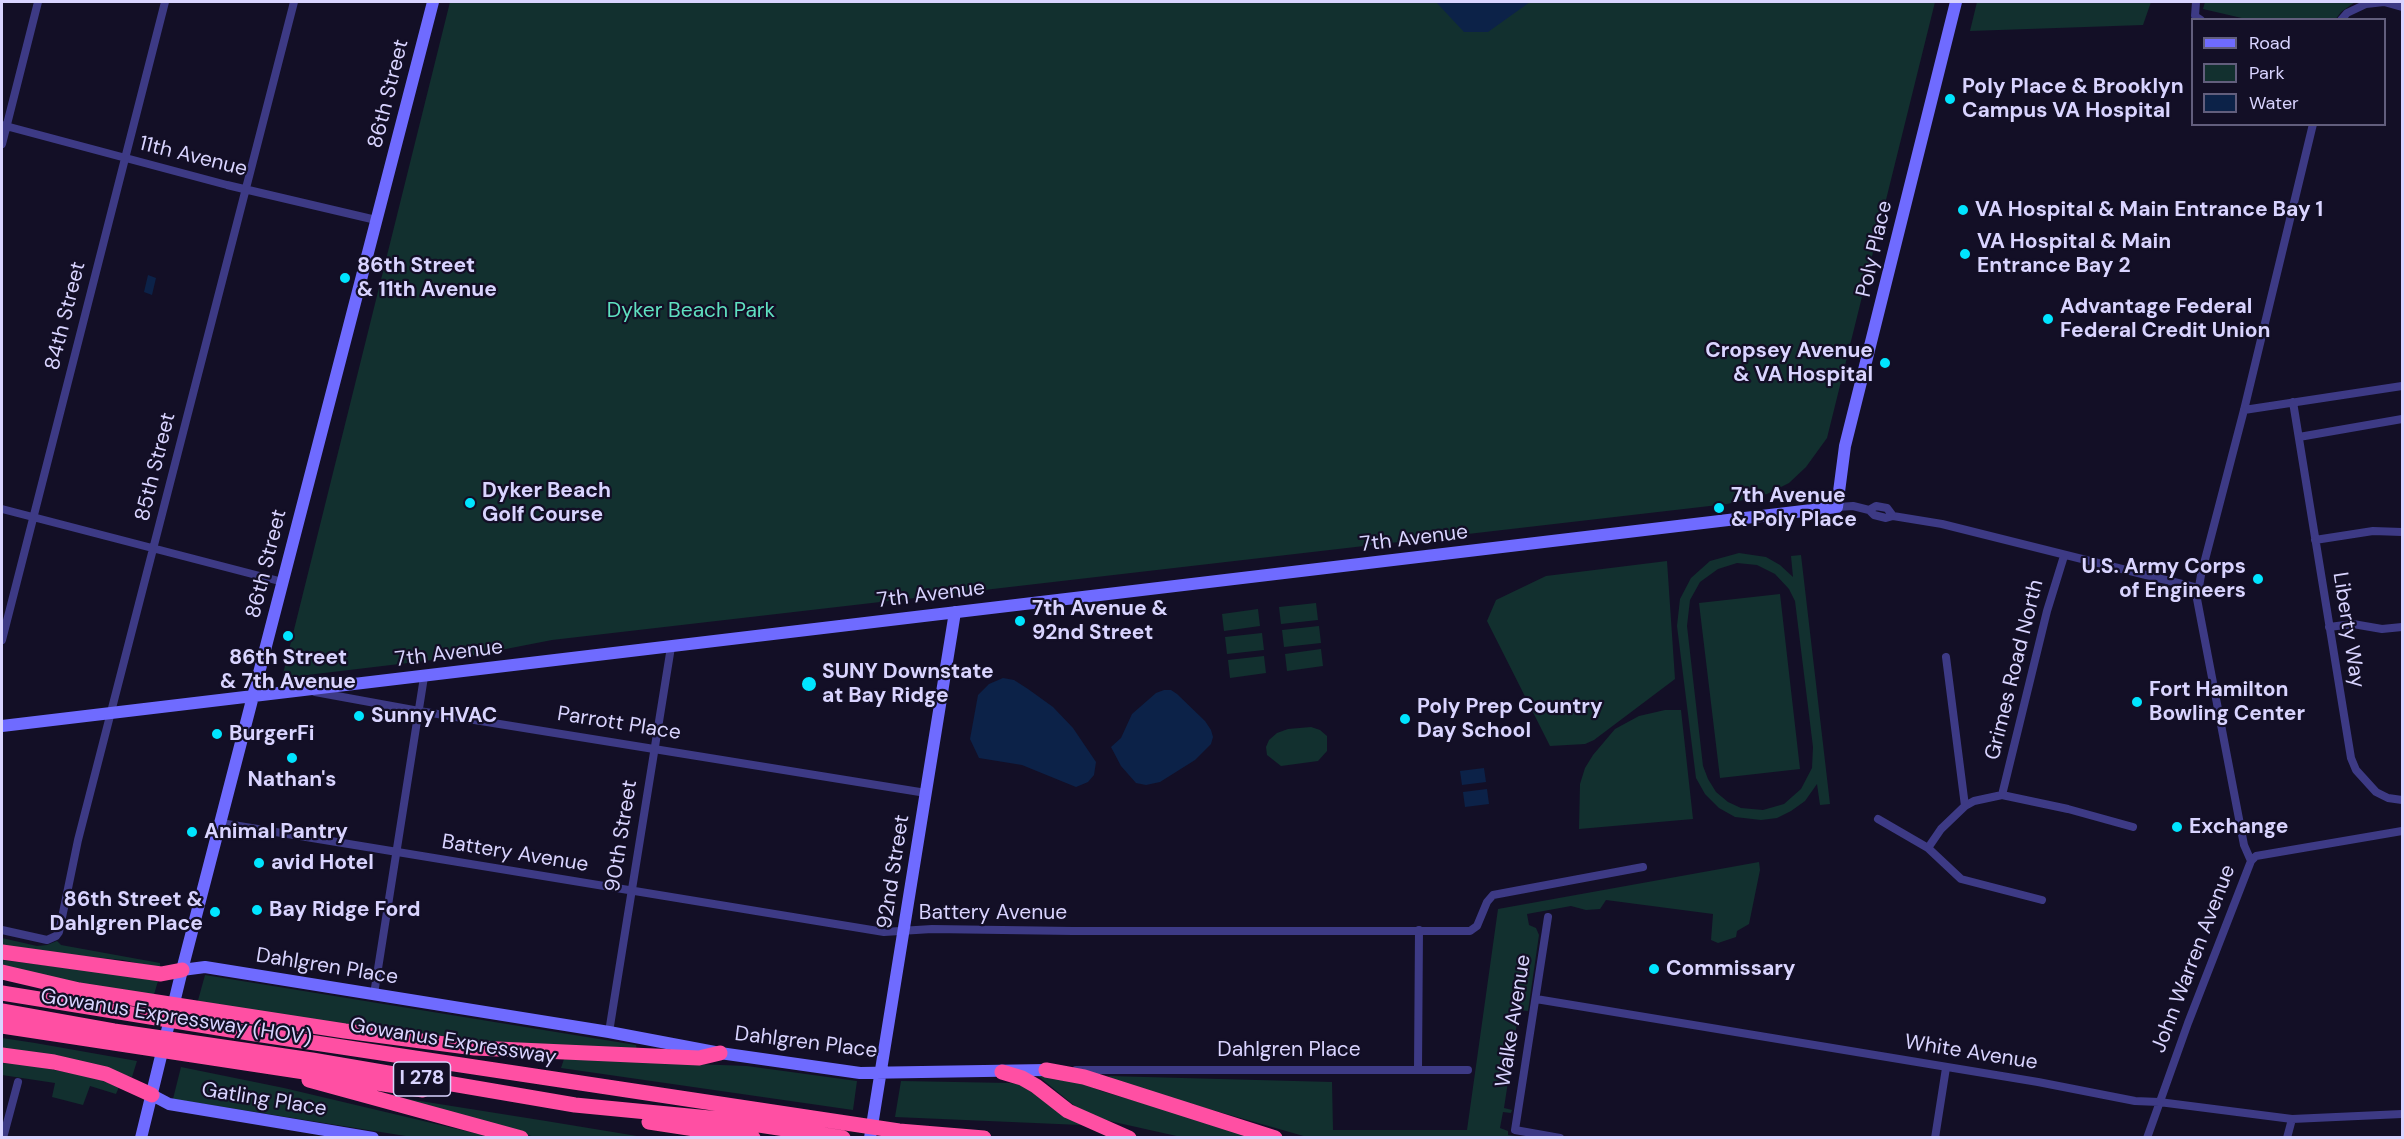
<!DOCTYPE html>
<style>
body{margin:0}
#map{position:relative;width:2404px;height:1139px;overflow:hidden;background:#130f26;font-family:"DM Sans",sans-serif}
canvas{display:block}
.frame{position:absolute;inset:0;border:3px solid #d9d4ff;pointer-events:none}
.legend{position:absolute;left:2191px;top:18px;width:195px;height:108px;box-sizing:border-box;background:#130f26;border:2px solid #625e7d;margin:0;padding:8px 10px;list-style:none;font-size:18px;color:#d9d4ff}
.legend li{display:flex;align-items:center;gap:12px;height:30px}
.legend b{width:30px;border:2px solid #625e7d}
</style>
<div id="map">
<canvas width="2404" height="1139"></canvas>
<div class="frame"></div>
<ul class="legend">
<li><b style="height:8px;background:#6f6bff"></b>Road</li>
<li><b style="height:16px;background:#12302f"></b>Park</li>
<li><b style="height:16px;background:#0c2248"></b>Water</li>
</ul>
</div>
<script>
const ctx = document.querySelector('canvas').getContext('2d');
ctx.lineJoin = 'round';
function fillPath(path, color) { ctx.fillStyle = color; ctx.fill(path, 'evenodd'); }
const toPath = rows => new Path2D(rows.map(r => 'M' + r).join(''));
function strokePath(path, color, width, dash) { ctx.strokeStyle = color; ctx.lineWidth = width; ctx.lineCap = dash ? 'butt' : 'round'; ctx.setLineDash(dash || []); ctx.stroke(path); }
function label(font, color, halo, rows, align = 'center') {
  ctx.font = font + ' "DM Sans",sans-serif'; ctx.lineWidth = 4.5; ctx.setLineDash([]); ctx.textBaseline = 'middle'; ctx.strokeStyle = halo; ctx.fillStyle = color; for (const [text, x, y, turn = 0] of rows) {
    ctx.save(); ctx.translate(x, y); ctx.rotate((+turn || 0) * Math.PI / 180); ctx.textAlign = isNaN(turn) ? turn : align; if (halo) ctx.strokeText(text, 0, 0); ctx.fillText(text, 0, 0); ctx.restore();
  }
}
fillPath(toPath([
 [450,2,1935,2,1827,438,1806,467,1789,483,1767,494,1727,504,552,640,475,655,282,678],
 [1977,2,2151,2,2143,25,1970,31],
 [2205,2,2355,2,2341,12,2335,20,2246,19,2203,9],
 [1739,553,1766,557,1780,565,1793,577,1791,556,1801,555,1830,804,1820,805,1817,784,1805,801,1791,811,1777,818,1761,820,1735,817,1719,808,1705,794,1696,778,1677,626,1680,599,1691,578,1710,561],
 [1737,563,1757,565,1775,574,1789,589,1795,601,1813,747,1812,768,1801,789,1784,804,1763,810,1741,808,1728,802,1716,792,1708,779,1703,766,1687,626,1690,600,1700,582,1718,569],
 [1667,561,1675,679,1594,740,1585,744,1550,746,1487,621,1496,600,1546,576],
 [1780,594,1800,769,1720,778,1699,603],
 [1316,603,1318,620,1281,624,1279,607],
 [1258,609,1260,626,1224,631,1222,614],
 [1319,626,1321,643,1284,647,1282,630],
 [1262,633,1264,650,1227,654,1225,637],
 [1321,649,1323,666,1287,671,1285,654],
 [1264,656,1266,673,1230,678,1228,660],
 [1665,710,1681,710,1693,819,1579,829,1580,784,1585,768,1593,755,1615,729,1639,716],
 [1311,727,1320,730,1327,736,1327,751,1318,761,1281,766,1267,755,1266,747,1269,740,1277,733,1288,729],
 [1759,862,1760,870,1749,924,1737,931,1736,937,1718,943,1711,940,1713,914,1606,900,1600,909,1586,910,1571,906,1527,914,1529,925,1536,928,1539,935,1528,1011,1519,1010,1504,1108,1512,1110,1511,1113,1503,1112,1500,1128,1508,1131,1508,1135,1524,1137,1307,1137,1121,1084,1108,1076,1332,1082,1333,1130,1467,1130,1498,909],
 [2,938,37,946,47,945,57,941,61,945,160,963,160,968,123,960,2,948],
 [2,960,99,972,158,981,153,998,2,968],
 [205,975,636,1045,637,1051,490,1045,197,1004],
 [2,1038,35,1043,137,1061,132,1077,105,1069,2,1049],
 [564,1059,747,1066,857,1081,853,1110,561,1068],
 [2,1063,29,1065,96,1078,119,1087,116,1094,90,1086,83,1105,52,1097,55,1083,2,1075],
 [181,1067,284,1088,491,1137,412,1137,173,1099],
 [1037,1075,1074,1079,1101,1091,1259,1137,1181,1137,1105,1120,1076,1107],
 [901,1081,1010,1083,1028,1086,1081,1125,895,1117],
 [395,1097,546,1121,643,1137,535,1137]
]), '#12302f');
fillPath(toPath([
 [1436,2,1530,2,1488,32,1464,32],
 [148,275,156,278,152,295,144,292],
 [1003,678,1014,680,1028,689,1053,707,1073,728,1096,762,1094,775,1088,782,1076,787,1022,765,979,758,970,739,978,695,989,684],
 [1164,690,1171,690,1177,694,1205,721,1211,730,1213,737,1211,744,1195,760,1160,782,1146,785,1136,783,1121,766,1111,747,1121,738,1132,714,1156,693],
 [1484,768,1486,782,1462,785,1460,771],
 [1487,789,1489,804,1465,807,1463,792]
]), '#0c2248');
strokePath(toPath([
 [2196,2,2195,16,2201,20],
 [2341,20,2347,13,2366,4,2384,2,2402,7],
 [2,125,227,185,376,220],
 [2,144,38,2],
 [2293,402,2351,758,2356,770,2376,792,2388,798,2402,800],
 [2244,410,2402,386],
 [2299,437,2402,419],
 [1837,507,1853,506,1869,510,1876,506,1887,508,1893,516],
 [2,509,283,582],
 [1869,510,1874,515,1886,518,1893,516,1942,524,2198,588],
 [2315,540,2373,531,2402,532],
 [2329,627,2353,624,2382,629,2402,627],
 [2,640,165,2],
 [1946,657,1965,806],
 [315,692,419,711,926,793],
 [2002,795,2047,611,2064,556],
 [1878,819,1928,848,1961,879,2042,900],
 [221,823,884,932,932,929,1073,931,1470,931,1477,926,1487,902,1493,895,1643,867],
 [1928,848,1941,829,1965,806,1974,801,2002,795,2068,809,2133,827],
 [2251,861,2256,856,2402,831],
 [1548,917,1515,1130,1560,1138],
 [2,930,47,940,56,936,59,932,78,840,294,2],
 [374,994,424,677],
 [1536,999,2038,1082,2135,1101,2159,1102,2292,1119,2402,1114],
 [609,1032,671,647],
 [1418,1069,1419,930],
 [1076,1070,1468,1070],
 [3,1138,18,1082],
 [1935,1138,1946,1068],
 [2147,1138,2188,1023,2251,861,2244,845,2197,599,2201,575,2244,410,2313,124],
 [2287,1138,2292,1119]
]), '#3d3a85', 8);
strokePath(toPath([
 [2,726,1837,507,1845,446,1956,2],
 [182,970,205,967,609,1032,720,1053,860,1073,1046,1070],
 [152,1095,169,1104,373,1138],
 [141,1138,182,970,433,2],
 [870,1138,955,612]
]), '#6f6bff', 12);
strokePath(toPath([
 [2,952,161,974,182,970],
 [2,972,79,990,345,1031,475,1048,699,1058,720,1053],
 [2,993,249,1033,899,1131,984,1138],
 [2,1011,114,1031,312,1060,575,1105,720,1119,843,1138],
 [2,1026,423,1090],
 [2,1055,54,1062,106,1074,152,1095],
 [1046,1070,1084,1077,1275,1138],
 [1002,1072,1022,1078,1036,1086,1068,1111,1129,1138],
 [309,1080,521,1138],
 [649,1122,753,1138]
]), '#ff4fa3', 15);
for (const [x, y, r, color] of [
 [1950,99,6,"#00e5ff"],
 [1963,210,6,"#00e5ff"],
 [1965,254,6,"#00e5ff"],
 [345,278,6,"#00e5ff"],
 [2048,319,6,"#00e5ff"],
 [1885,363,6,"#00e5ff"],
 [470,503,6,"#00e5ff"],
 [1719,508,6,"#00e5ff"],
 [2258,579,6,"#00e5ff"],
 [1020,621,6,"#00e5ff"],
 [288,636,6,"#00e5ff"],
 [809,684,8,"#00e5ff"],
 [2137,702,6,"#00e5ff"],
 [359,716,6,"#00e5ff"],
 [1405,719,6,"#00e5ff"],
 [217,734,6,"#00e5ff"],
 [292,758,6,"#00e5ff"],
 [2177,827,6,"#00e5ff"],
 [192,832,6,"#00e5ff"],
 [259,863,6,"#00e5ff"],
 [257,910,6,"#00e5ff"],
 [215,912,6,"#00e5ff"],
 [1654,969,6,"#00e5ff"]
]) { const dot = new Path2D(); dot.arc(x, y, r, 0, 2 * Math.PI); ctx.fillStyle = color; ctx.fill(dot); strokePath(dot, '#130f26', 2); }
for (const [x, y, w] of [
 [422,1079,57]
]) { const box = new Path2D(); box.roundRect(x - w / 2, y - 17, w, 34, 4.5); ctx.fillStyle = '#130f26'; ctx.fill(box); strokePath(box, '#d9d4ff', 1.5); }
label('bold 20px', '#d9d4ff', null, [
 ["I 278",422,1079]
]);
label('bold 21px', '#d9d4ff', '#130f26', [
 ["Poly Place & Brooklyn",1962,87],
 ["Campus VA Hospital",1962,111],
 ["VA Hospital & Main Entrance Bay 1",1975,210],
 ["VA Hospital & Main",1977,242],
 ["Entrance Bay 2",1977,266],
 ["86th Street",357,266],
 ["& 11th Avenue",357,290],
 ["Advantage Federal",2060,307],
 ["Federal Credit Union",2060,331],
 ["Cropsey Avenue",1873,351,"right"],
 ["& VA Hospital",1873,375,"right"],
 ["Dyker Beach",482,491],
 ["Golf Course",482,515],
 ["7th Avenue",1731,496],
 ["& Poly Place",1731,520],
 ["U.S. Army Corps",2246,567,"right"],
 ["of Engineers",2246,591,"right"],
 ["7th Avenue &",1032,609],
 ["92nd Street",1032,633],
 ["86th Street",288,658,"center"],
 ["& 7th Avenue",288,682,"center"],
 ["SUNY Downstate",822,672],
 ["at Bay Ridge",822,696],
 ["Fort Hamilton",2149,690],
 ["Bowling Center",2149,714],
 ["Poly Prep Country",1417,707],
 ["Day School",1417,731],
 ["Sunny HVAC",371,716],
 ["BurgerFi",229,734],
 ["Nathan's",292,780,"center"],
 ["Exchange",2189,827],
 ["Animal Pantry",204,832],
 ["avid Hotel",271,863],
 ["86th Street &",203,900,"right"],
 ["Dahlgren Place",203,924,"right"],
 ["Bay Ridge Ford",269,910],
 ["Commissary",1666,969]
], 'left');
label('21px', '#d9d4ff', '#130f26', [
 ["86th Street",389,94,-76],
 ["11th Avenue",193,157,14],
 ["Poly Place",1875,249,-77],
 ["84th Street",66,316,-76],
 ["85th Street",156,467,-76],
 ["7th Avenue",1414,539,-7],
 ["86th Street",267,564,-76],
 ["7th Avenue",931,595,-7],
 ["Liberty Way",2348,630,81],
 ["7th Avenue",449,654,-7],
 ["Grimes Road North",2015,670,-76],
 ["Parrott Place",619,724,9],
 ["90th Street",622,836,-81],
 ["Battery Avenue",515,854,9],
 ["92nd Street",894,872,-81],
 ["Battery Avenue",993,913],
 ["John Warren Avenue",2194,959,-69],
 ["Dahlgren Place",327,967,9],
 ["Gowanus Expressway (HOV)",176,1018,9],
 ["Walke Avenue",1514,1021,-81],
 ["Gowanus Expressway",453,1042,9],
 ["Dahlgren Place",806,1043,7],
 ["Dahlgren Place",1289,1050],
 ["White Avenue",1971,1053,9],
 ["Gatling Place",264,1100,9]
]);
label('21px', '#5fe0c0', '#130f26', [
 ["Dyker Beach Park",691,311]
]);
</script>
